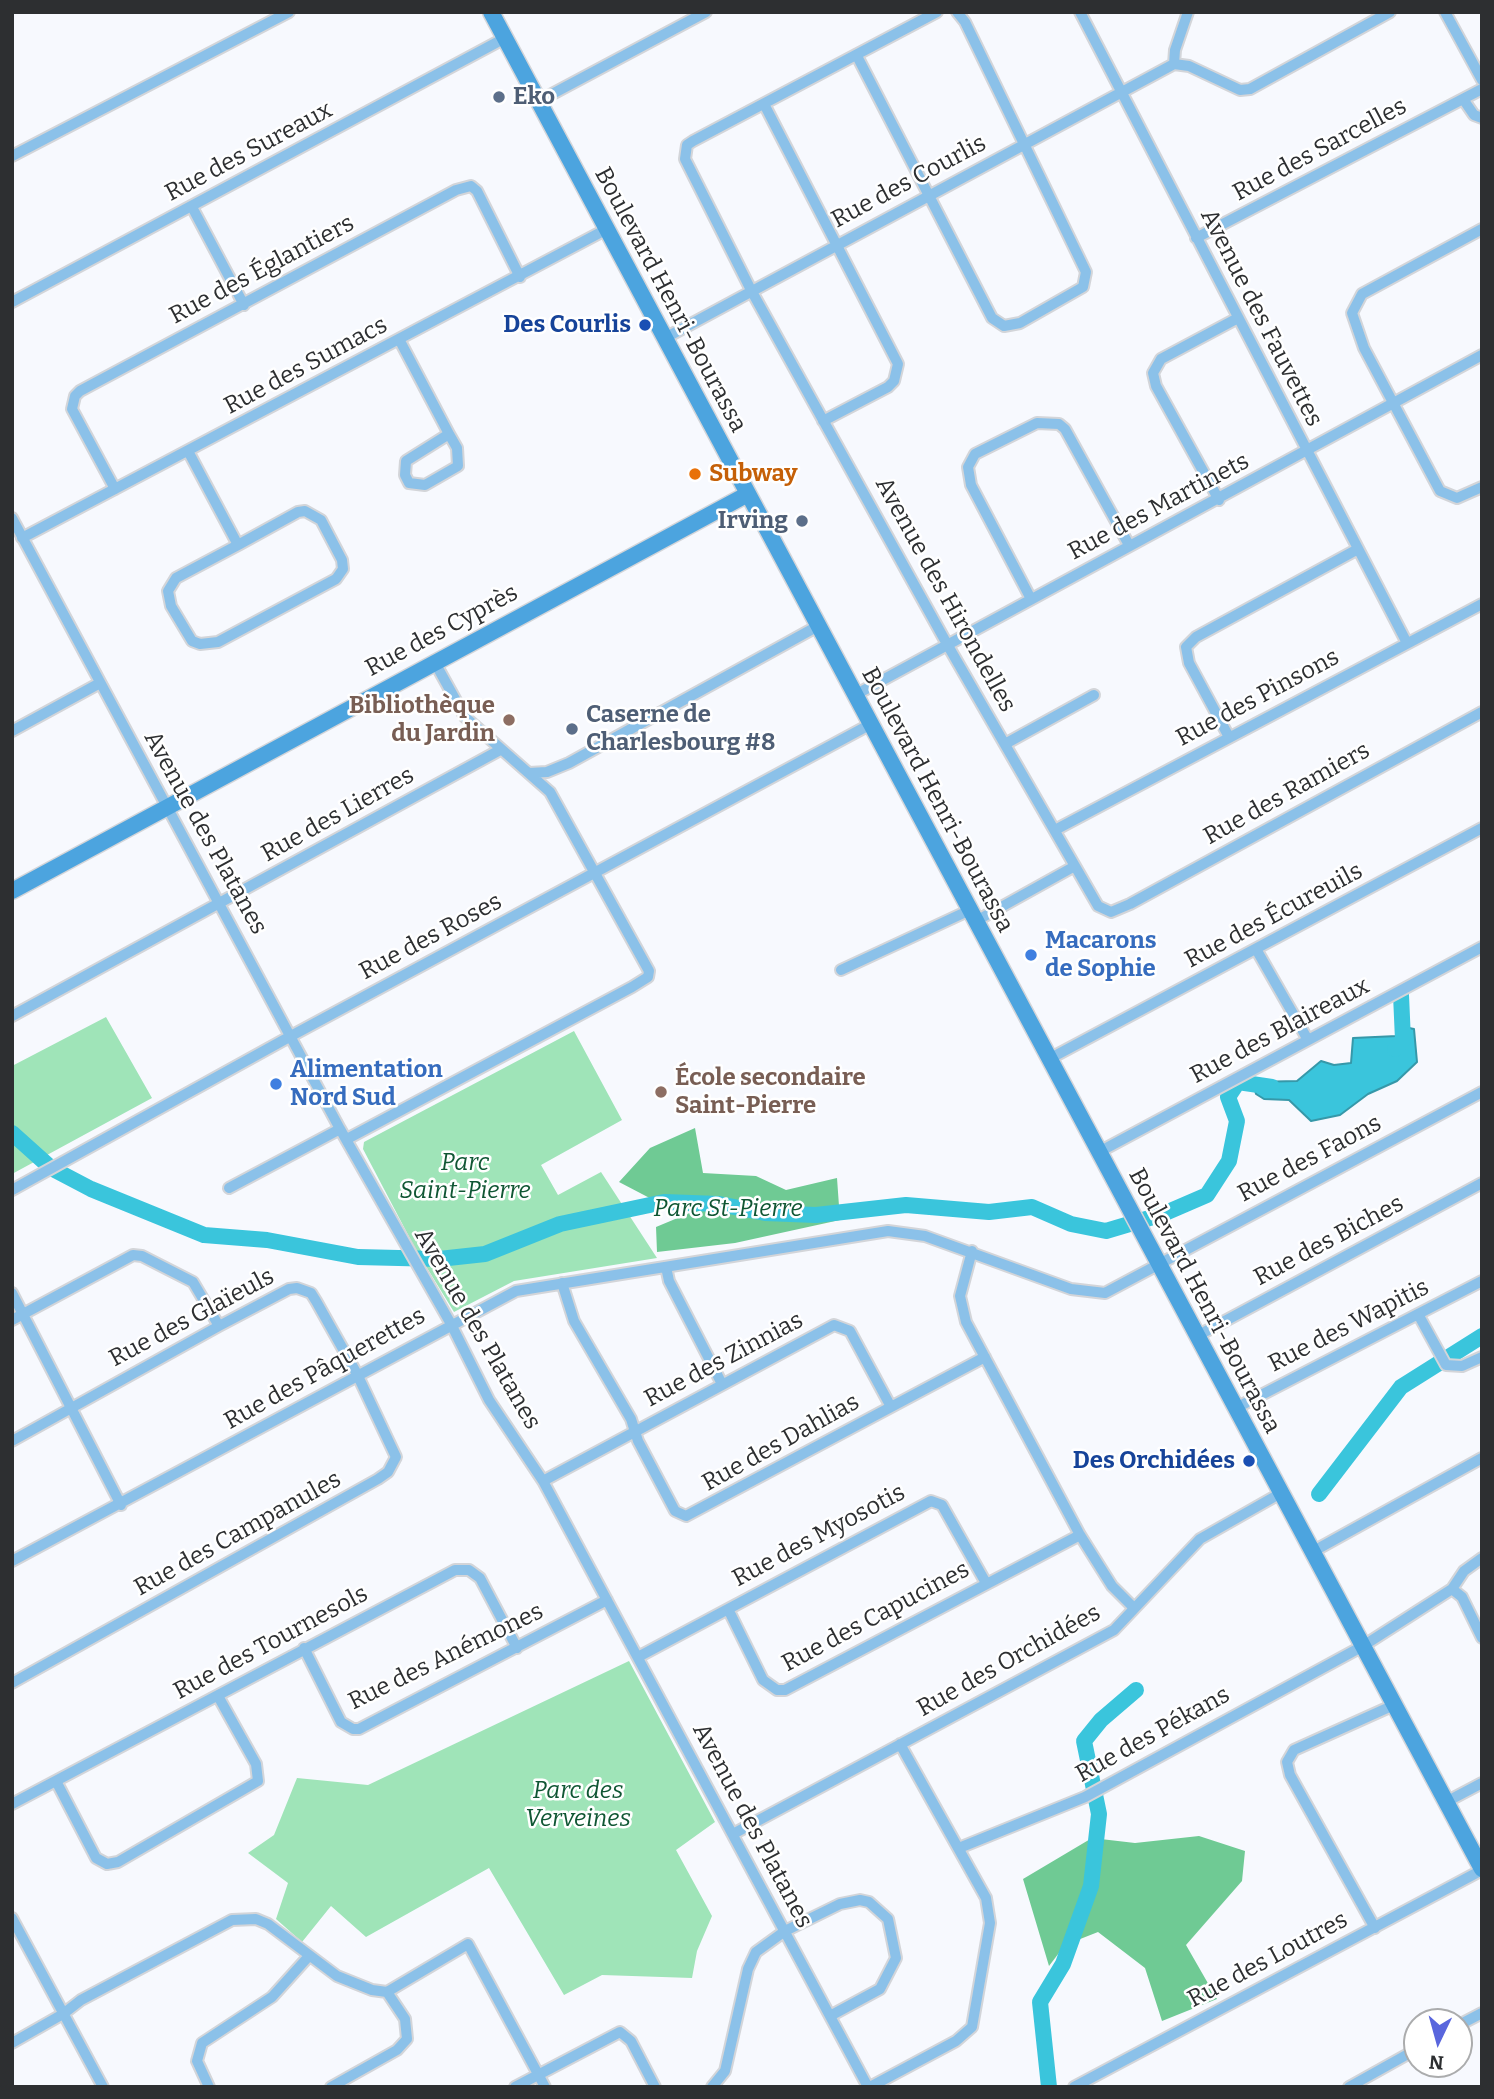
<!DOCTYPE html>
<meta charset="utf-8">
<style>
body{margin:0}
#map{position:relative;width:1494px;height:2099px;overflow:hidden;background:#f7f9fe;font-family:Bitter,serif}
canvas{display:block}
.frame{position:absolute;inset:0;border:14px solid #2d2f31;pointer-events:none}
.north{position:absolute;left:1403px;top:2008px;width:70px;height:70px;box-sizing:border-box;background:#fff;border:2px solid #abacad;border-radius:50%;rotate:185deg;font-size:19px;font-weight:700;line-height:28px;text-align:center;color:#2d2f31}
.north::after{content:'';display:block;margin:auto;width:24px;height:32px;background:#5966dd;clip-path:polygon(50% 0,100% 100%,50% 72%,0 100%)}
</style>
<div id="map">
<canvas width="1494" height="2099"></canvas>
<div class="frame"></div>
<div class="north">N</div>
</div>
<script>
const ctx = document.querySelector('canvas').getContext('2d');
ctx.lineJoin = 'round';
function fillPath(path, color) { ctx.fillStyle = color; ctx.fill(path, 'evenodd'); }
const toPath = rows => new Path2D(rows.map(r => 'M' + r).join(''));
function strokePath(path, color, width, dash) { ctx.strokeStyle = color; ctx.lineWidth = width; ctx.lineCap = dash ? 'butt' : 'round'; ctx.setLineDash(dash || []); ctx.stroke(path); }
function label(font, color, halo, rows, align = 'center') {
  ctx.font = font + ' Bitter,serif'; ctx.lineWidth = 5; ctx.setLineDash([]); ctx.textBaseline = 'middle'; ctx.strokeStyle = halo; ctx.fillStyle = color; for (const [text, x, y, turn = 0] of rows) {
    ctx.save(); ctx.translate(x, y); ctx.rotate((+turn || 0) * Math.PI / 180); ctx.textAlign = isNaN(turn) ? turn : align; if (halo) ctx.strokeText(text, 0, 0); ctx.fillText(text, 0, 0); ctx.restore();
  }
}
fillPath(toPath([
 [106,1017,152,1098,12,1174,12,1066],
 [574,1031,622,1120,541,1165,558,1195,601,1172,657,1258,514,1281,454,1312,416,1250,363,1149,364,1142],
 [629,1661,715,1822,676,1850,712,1916,697,1951,692,1978,602,1975,564,1995,489,1868,366,1937,331,1906,302,1942,276,1919,288,1883,248,1853,274,1835,297,1778,368,1785]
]), '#9fe4b8');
fillPath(toPath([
 [695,1128,703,1173,756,1176,786,1190,837,1178,840,1220,735,1243,657,1252,656,1227,692,1212,663,1205,619,1182,650,1148],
 [1199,1836,1245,1851,1242,1881,1186,1945,1217,1999,1162,2021,1145,1968,1098,1932,1065,1945,1049,1966,1023,1879,1092,1838,1135,1843]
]), '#6fca94');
const water = toPath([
 [1409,1028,1414,1029,1417,1062,1397,1081,1368,1094,1340,1115,1311,1121,1289,1100,1264,1099,1256,1094,1253,1082,1297,1081,1321,1061,1334,1065,1351,1063,1353,1038,1397,1036,1409,1028]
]);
fillPath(water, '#3ac5dc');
strokePath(water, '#3698a9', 2);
strokePath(toPath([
 [1395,1049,1403,1040,1401,995],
 [12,1133,51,1168,91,1189,204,1235,267,1240,358,1257,439,1259,485,1254,560,1224,664,1202,719,1204,765,1213,816,1215,906,1205,989,1212,1032,1207,1071,1224,1106,1231,1163,1214,1207,1195,1229,1161,1237,1121,1228,1097,1238,1082,1272,1087],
 [1319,1494,1401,1387,1482,1336],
 [1049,2087,1040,2002,1063,1964,1091,1886,1099,1814,1084,1741,1101,1720,1136,1690]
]), '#3ac5dc', 16);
const street = toPath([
 [937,12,693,141,687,145,685,159,751,290,947,644,1098,906,1111,912,1130,904,1482,712],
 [1080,12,1407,643],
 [1445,12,1482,80],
 [857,56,992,318,1004,326,1020,323,1083,287,1086,272,965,22,957,12],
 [1174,64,1189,66,1240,90,1250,89,1390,12],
 [1174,64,1175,50,1188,12],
 [1463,99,1474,115,1482,118],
 [539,101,706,12],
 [764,104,898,364,894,381,888,387,823,421],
 [12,156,289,12],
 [192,207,244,305],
 [1482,229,1362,294,1352,313,1364,348,1440,491,1457,498,1482,487],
 [1196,238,1482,89],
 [12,302,505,38],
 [665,338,1174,64],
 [400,341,449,434,406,461,405,475,409,483,425,485,458,466,457,448,449,434],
 [188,451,238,545,176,578,168,591,171,606,192,641,200,644,218,642,336,579,343,569,342,560,321,520,305,511,298,512,238,545],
 [115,489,72,409,75,396,80,391,456,190,471,186,477,191,520,277],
 [1219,500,1156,386,1153,373,1161,359,1238,318],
 [12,518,340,1129,451,1324,489,1400,543,1481,868,2087],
 [22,538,607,229],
 [1031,599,971,485,968,467,975,454,1037,423,1059,424,1065,429,1129,545],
 [855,695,1482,355],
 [12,731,100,683],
 [1229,737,1189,663,1186,647,1196,637,1358,549],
 [1005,744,1094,695],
 [529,773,547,772,569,763,818,626],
 [1055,830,1482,604],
 [976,921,1075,866],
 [1256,949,1308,1040],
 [841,970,970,910],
 [12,1016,500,750],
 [1049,1059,1482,828],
 [347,1139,632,987,648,977,649,971,550,792,465,717,434,661],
 [1099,1152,1482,947],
 [229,1188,340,1129],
 [12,1190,291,1036,871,724],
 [972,1251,960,1296,966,1322,1080,1535,1112,1586,1134,1608],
 [666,1267,669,1281,722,1384],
 [562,1283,574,1321,631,1419,638,1441,675,1511,686,1516,985,1357],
 [12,1293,121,1505],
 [1418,1314,1446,1365,1462,1366,1482,1357],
 [12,1320,133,1255,142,1256,193,1282,219,1326],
 [1197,1336,1482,1183],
 [1236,1408,1482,1281],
 [12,1441,219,1326,289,1289,297,1288,311,1293,316,1301,357,1374,396,1457,388,1472,378,1479,12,1683],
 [543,1481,834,1325,850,1331,891,1407],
 [1312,1552,1482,1458],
 [12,1561,516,1291,888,1231,925,1236,1071,1289,1105,1293,1482,1092],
 [1452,1589,1462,1597,1482,1638],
 [728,1609,763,1680,777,1690,785,1690,1080,1535],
 [304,1648,341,1722,353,1729,359,1729,607,1600],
 [638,1657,931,1501,942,1505,986,1583],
 [56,1781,96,1858,107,1864,118,1862,258,1781,256,1764,218,1696],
 [1446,1802,1482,1783],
 [12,1804,455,1570,469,1570,480,1578,517,1648],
 [733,1834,1114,1630,1200,1539,1281,1493],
 [959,1848,1085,1797,1363,1646,1452,1589,1464,1571,1482,1558],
 [12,1918,103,2087],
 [1375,1928,1290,1775,1287,1762,1294,1750,1394,1705],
 [1459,2025,1482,2013],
 [12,2043,63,2014,81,2000,232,1920,256,1919,268,1924,337,1976,372,1990,387,1992,468,1944,545,2087],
 [209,2087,197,2061,202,2043,272,1997,309,1956],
 [331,2087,397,2050,407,2039,405,2019,387,1992],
 [515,2087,620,2032,631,2041,655,2087],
 [712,2087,725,2071,748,1969,756,1952,785,1931,840,1904,860,1900,869,1902,888,1919,896,1958,880,1989,830,2016],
 [870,2087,956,2041,972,2027,990,1923,986,1898,900,1744],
 [1074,2087,1482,1870],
 [1349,2087,1417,2049]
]);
const secondary = toPath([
 [491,12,1482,1869],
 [12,891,748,494]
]);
strokePath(street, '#d3d5d9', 14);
strokePath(secondary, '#d3d5d9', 19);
strokePath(street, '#8bc1e9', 10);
strokePath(secondary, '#4ca4df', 16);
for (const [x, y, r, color] of [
 [499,97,7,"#5c6f8a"],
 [645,325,7,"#1a4fb4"],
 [695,474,7,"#e8710a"],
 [802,521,7,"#5c6f8a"],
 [509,720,7,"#8d6e63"],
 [572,729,7,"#5c6f8a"],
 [1031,955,7,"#3f7fe0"],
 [276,1084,7,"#3f7fe0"],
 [661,1092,7,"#8d6e63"],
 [1249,1461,7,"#1a4fb4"]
]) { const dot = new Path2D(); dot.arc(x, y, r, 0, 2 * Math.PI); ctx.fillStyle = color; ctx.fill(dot); strokePath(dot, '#fff', 2.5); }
label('bold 24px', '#4e5e75', '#fff', [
 ["Eko",513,97],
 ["Irving",788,521,"right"],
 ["Caserne de",586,715],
 ["Charlesbourg #8",586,743]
], 'left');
label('24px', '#2d2f31', '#fff', [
 ["Rue des Sarcelles",1320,150,-28],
 ["Rue des Sureaux",249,152,-28],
 ["Rue des Courlis",909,182,-28],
 ["Rue des Églantiers",262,270,-28],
 ["Boulevard Henri-Bourassa",670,300,62],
 ["Avenue des Fauvettes",1261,318,63],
 ["Rue des Sumacs",306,366,-28],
 ["Rue des Martinets",1159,507,-28],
 ["Avenue des Hirondelles",945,595,61],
 ["Rue des Cyprès",442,631,-28],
 ["Rue des Pinsons",1258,698,-28],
 ["Rue des Ramiers",1287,794,-29],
 ["Boulevard Henri-Bourassa",937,800,62],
 ["Rue des Lierres",338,815,-29],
 ["Avenue des Platanes",205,833,61],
 ["Rue des Écureuils",1274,916,-28],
 ["Rue des Roses",431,937,-28],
 ["Rue des Blaireaux",1280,1031,-28],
 ["Rue des Faons",1310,1159,-28],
 ["Rue des Biches",1329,1241,-28],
 ["Boulevard Henri-Bourassa",1204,1301,62],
 ["Rue des Glaïeuls",192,1318,-28],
 ["Rue des Wapitis",1349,1326,-27],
 ["Avenue des Platanes",477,1329,60],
 ["Rue des Zinnias",724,1360,-28],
 ["Rue des Pâquerettes",325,1369,-29],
 ["Rue des Dahlias",781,1443,-29],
 ["Rue des Campanules",238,1534,-29],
 ["Rue des Myosotis",819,1536,-28],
 ["Rue des Capucines",876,1617,-28],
 ["Rue des Tournesols",271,1643,-28],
 ["Rue des Anémones",446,1657,-26],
 ["Rue des Orchidées",1009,1661,-29],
 ["Rue des Pékans",1153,1735,-29],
 ["Avenue des Platanes",752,1826,62],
 ["Rue des Loutres",1268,1960,-28]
]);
label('bold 24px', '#164399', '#fff', [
 ["Des Courlis",631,325],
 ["Des Orchidées",1235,1461]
], 'right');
label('bold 24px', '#c56008', '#fff', [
 ["Subway",709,474]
], 'left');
label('bold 24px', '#785e54', '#fff', [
 ["Bibliothèque",495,706],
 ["du Jardin",495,734],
 ["École secondaire",675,1078,"left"],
 ["Saint-Pierre",675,1106,"left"]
], 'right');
label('bold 24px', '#366cbe', '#fff', [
 ["Macarons",1045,941],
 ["de Sophie",1045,969],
 ["Alimentation",290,1070],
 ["Nord Sud",290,1098]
], 'left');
label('italic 24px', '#0f5633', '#fff', [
 ["Parc",465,1163],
 ["Saint-Pierre",465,1191],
 ["Parc St-Pierre",728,1209],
 ["Parc des",578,1791],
 ["Verveines",578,1819]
]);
</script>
